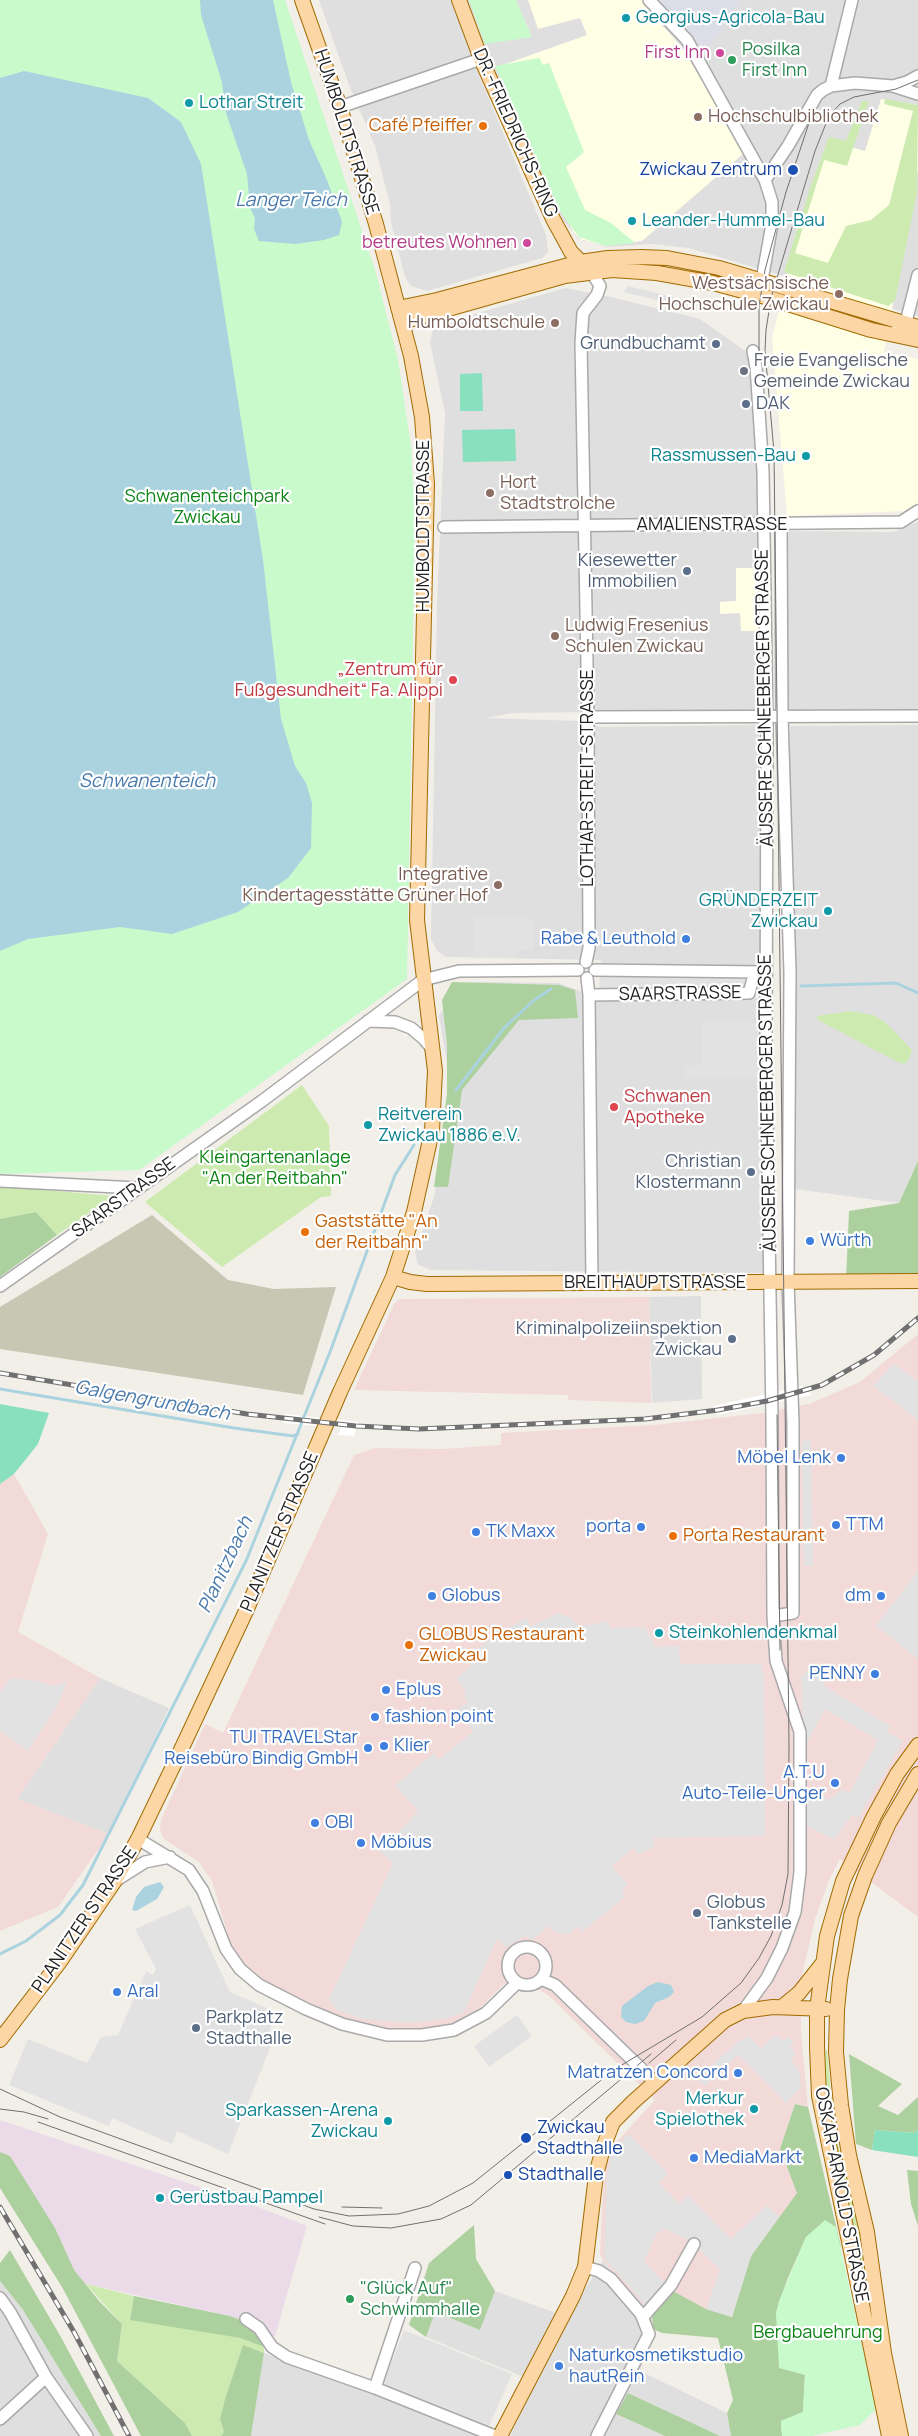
<!DOCTYPE html>
<meta charset="utf-8">
<style>
body{margin:0}
canvas{display:block;background:#f2efe9}
</style>
<canvas width="918" height="2436"></canvas>
<script>
const ctx = document.querySelector('canvas').getContext('2d');
ctx.lineJoin = 'round';
function fillPath(path, color) { ctx.fillStyle = color; ctx.fill(path, 'evenodd'); }
const toPath = rows => new Path2D(rows.map(r => 'M' + r).join(''));
function strokePath(path, color, width, dash) { ctx.strokeStyle = color; ctx.lineWidth = width; ctx.lineCap = dash ? 'butt' : 'round'; ctx.setLineDash(dash || []); ctx.stroke(path); }
function label(font, color, halo, rows, align = 'center') {
  ctx.font = font + ' Manrope,sans-serif'; ctx.lineWidth = 4.5; ctx.setLineDash([]); ctx.textBaseline = 'middle'; ctx.strokeStyle = halo; ctx.fillStyle = color; for (const [text, x, y, turn = 0] of rows) {
    ctx.save(); ctx.translate(x, y); ctx.rotate((+turn || 0) * Math.PI / 180); ctx.textAlign = isNaN(turn) ? turn : align; if (halo) ctx.strokeText(text, 0, 0); ctx.fillText(text, 0, 0); ctx.restore();
  }
}
fillPath(toPath([
 [319,0,451,0,476,68,546,235,548,252,542,258,427,291,411,286,405,277,391,222,390,204,375,146,349,85],
 [466,0,918,0,918,316,689,248,653,244,606,247,578,239,559,215,480,40],
 [565,288,611,297,700,319,748,353,760,472,762,710,513,713,485,718,580,721,599,727,761,725,763,966,603,963,600,960,446,957,437,951,431,939,437,605,445,413,430,342,432,332,440,324],
 [918,522,918,711,787,715,781,531,893,532],
 [918,725,918,1161,899,1203,795,1189,790,880,790,726],
 [476,982,558,983,600,998,764,998,764,1273,431,1270,418,1265,415,1252,434,1197,447,1133,450,1082,439,1015,459,989],
 [701,1296,702,1399,652,1403,649,1297],
 [100,1678,169,1708,109,1834,17,1799],
 [603,2261,652,2315,653,2329,640,2371,727,2413,731,2436,720,2436,628,2393,616,2414,665,2436,510,2436,536,2382,426,2337,434,2312,480,2330,495,2291,567,2317],
 [0,2281,23,2310,101,2436,0,2436],
 [264,2353,488,2436,251,2436]
]), '#e0dfdf');
fillPath(toPath([
 [649,1297,651,1403,568,1400,568,1395,354,1390,394,1304,400,1299],
 [918,1334,918,1917,840,1859,829,1880,815,1919,801,1980,801,2032,808,2107,795,2104,780,2149,797,2193,751,2256,732,2317,706,2309,673,2291,652,2315,603,2261,600,2253,603,2192,606,2168,612,2147,655,2100,548,1995,539,1990,523,1991,504,1984,482,2006,457,2021,432,2030,395,2030,361,2025,270,1985,248,1968,231,1945,212,1881,199,1862,164,1839,160,1830,161,1820,205,1724,223,1733,354,1455,375,1448,442,1449,501,1445,501,1433,654,1425,762,1413,809,1404,860,1382],
 [14,1474,48,1534,18,1632,100,1678,17,1799,109,1834,58,1907,0,1931,0,1484]
]), '#f2dad9');
fillPath(toPath([
 [0,2120,250,2204,307,2226,275,2336,261,2335,248,2323,230,2316,86,2284,62,2287,0,2188]
]), '#ebdbe8');
fillPath(toPath([
 [528,0,648,0,643,4,680,45,721,110,743,154,642,241,605,246,580,239,573,232,500,66,587,35,580,18,538,29],
 [881,99,918,105,918,170,884,352,918,359,918,502,905,511,787,516,772,338,795,250,830,141,865,151],
 [736,568,759,568,760,631,741,631,740,613,720,614,720,602,736,601]
]), '#ffffe5');
fillPath(toPath([
 [152,1215,228,1280,274,1289,336,1287,303,1395,0,1349,0,1307]
]), '#c7c7b4');
fillPath(toPath([
 [885,99,918,105,917,192,895,301,888,306,784,272,810,188,829,137,846,141,862,101,869,101,847,166,824,160,795,253,828,263,846,226,871,220,889,205,913,111,884,104],
 [850,1011,873,1015,885,1022,912,1050,909,1059,904,1064,898,1062,818,1020,817,1016],
 [302,1085,329,1126,331,1196,321,1197,222,1267,145,1202],
 [0,1187,10,1187,114,1196,57,1235,36,1212,0,1219],
 [827,2050,835,2134,855,2205,867,2266,864,2268,860,2267,827,2113,823,2051],
 [86,2284,134,2296,130,2319,240,2338,264,2347,264,2353,243,2345,225,2399,220,2419,224,2432,221,2436,192,2436,185,2423,117,2361,122,2324]
]), '#cdebb0');
fillPath(toPath([
 [452,982,559,985,575,990,578,1018,519,1020,462,1090,448,1187,434,1187,447,1094,447,1044,442,1000],
 [918,1161,918,1281,846,1281,849,1211,899,1203],
 [36,1212,57,1235,0,1277,0,1219],
 [849,2054,902,2084,878,2106,898,2115,918,2097,918,2130,914,2133,875,2130,872,2150,856,2144],
 [795,2104,808,2107,841,2247,806,2237,787,2280,776,2313,778,2326,805,2375,803,2412,781,2421,782,2436,731,2436,727,2413,733,2400,718,2338,662,2333,653,2329,652,2315,673,2291,706,2309,732,2317,751,2256,797,2193,780,2149],
 [0,2152,10,2156,55,2228,74,2270,100,2302,122,2324,117,2361,185,2423,192,2436,141,2436,62,2287,0,2188],
 [907,2170,918,2171,918,2226,911,2204],
 [474,2225,476,2259,495,2291,480,2330,435,2312,426,2337,409,2325,429,2263],
 [10,2250,62,2339,114,2436,101,2436,23,2310,0,2281,0,2263],
 [134,2296,230,2316,248,2323,261,2335,264,2347,240,2338,130,2320],
 [243,2345,264,2353,251,2436,221,2436,224,2432,220,2419,225,2399],
 [628,2393,720,2436,665,2436,616,2414]
]), '#add19e');
fillPath(toPath([
 [0,0,285,0,376,273,398,360,411,446,415,521,407,979,139,1170,0,1174],
 [469,0,516,0,532,37,485,44],
 [539,58,543,65,549,63,584,152,566,167,585,210,611,223,635,243,606,246,579,237,559,210,495,66],
 [825,2220,836,2227,876,2409,860,2425,812,2436,782,2436,781,2421,803,2412,805,2375,779,2368,776,2313,779,2301,806,2237]
]), '#c8facc');
fillPath(toPath([
 [482,373,483,411,460,411,460,374],
 [515,429,516,461,463,462,462,430],
 [0,1404,49,1413,38,1444,14,1474,0,1484],
 [875,2130,914,2133,918,2130,918,2157,872,2150]
]), '#88e0be');
fillPath(toPath([
 [628,286,702,304,698,310,623,292],
 [475,918,534,919,534,950,517,950,517,958,474,957],
 [600,968,750,969,743,991,599,992],
 [702,1022,761,1023,760,1077,685,1078,684,1066,701,1065],
 [894,1364,918,1382,918,1420,873,1386],
 [811,1440,813,1566,804,1566,802,1441],
 [918,1571,918,1659,876,1626],
 [558,1613,571,1618,579,1627,608,1621,610,1628,645,1627,655,1647,679,1646,680,1664,761,1664,764,1677,765,1836,653,1838,655,1847,638,1854,633,1848,612,1866,628,1885,622,1890,625,1897,582,1932,578,1926,569,1934,556,1933,549,1926,532,1940,525,1936,506,1948,497,1939,464,2012,445,2019,408,2023,364,2019,337,2010,329,1999,393,1863,380,1851,418,1811,395,1785,434,1753,438,1760,473,1732,458,1709,468,1702,464,1696,466,1692,456,1678,471,1666,466,1657,503,1631,526,1618,531,1626],
 [808,1670,825,1679,823,1685,890,1726,887,1732,903,1741,858,1818,852,1815,834,1840,807,1826,806,1786,829,1800,841,1790,850,1792,878,1740,825,1709,807,1742,804,1742,801,1677],
 [11,1678,39,1681,52,1686,67,1682,57,1706,28,1751,0,1731,0,1693],
 [190,1905,230,1992,267,2008,263,2016,273,2021,268,2035,274,2038,228,2154,177,2131,172,2144,112,2118,109,2126,9,2085,28,2039,87,2063,101,2037,118,2035,146,1971,153,1975,156,1969,135,1929],
 [517,2015,532,2036,489,2067,474,2046],
 [776,2035,783,2041,788,2037,794,2042,790,2047,796,2054,791,2059,802,2076,798,2079,802,2086,786,2103,738,2055,705,2086,697,2079,740,2040,741,2041,748,2036,761,2048],
 [629,2134,668,2174,659,2183,679,2204,688,2195,731,2239,767,2205,779,2217,751,2256,732,2317,706,2309,720,2269,690,2241,665,2229,657,2233,644,2261,667,2286,647,2307,606,2260,604,2255,607,2176,613,2148],
 [404,2330,512,2374,489,2426,383,2384]
]), '#e2e2e2');
fillPath(toPath([
 [662,0,740,0,707,52,660,2]
]), '#dddde8');
fillPath(toPath([
 [200,0,273,0,291,82,309,140,327,180,342,222,339,235,324,240,295,244,259,241,254,229,255,218,250,208,247,174,226,113,222,82,201,15],
 [24,71,148,98,181,122,201,164,263,560,281,719,295,766,306,783,312,803,311,848,288,878,238,912,172,934,120,927,28,939,0,951,0,78],
 [160,1882,164,1887,157,1899,136,1911,132,1910,136,1897,144,1887],
 [658,1982,671,1985,674,1992,669,1997,655,2003,644,2021,635,2024,626,2022,621,2017,622,2006,648,1986]
]), '#aad3df');
fillPath(toPath([
 [802,1386,812,1395,717,1415,713,1406],
 [285,1414,358,1422,354,1436,338,1435,341,1428,283,1423]
]), '#fff');
strokePath(toPath([
 [801,986,896,983,918,993],
 [456,1090,504,1028,533,1001,551,989],
 [0,1389,234,1428,293,1436,298,1434],
 [0,1954,26,1941,60,1915,83,1885,246,1561,330,1352,395,1175,414,1145]
]), '#aad3df', 3);
const minor = toPath([
 [649,0,687,40,765,180,772,202,772,224,762,280],
 [831,86,852,0],
 [893,86,907,82,918,76],
 [340,107,481,59],
 [765,180,788,146,817,95,823,90,831,86,855,83,893,86,918,94],
 [898,328,905,323,907,318,918,275],
 [444,527,901,522,918,511],
 [588,717,918,716],
 [586,962,589,948,588,717,581,343,583,313,597,295,600,286,591,271],
 [595,970,760,972],
 [587,978,589,995,592,1283],
 [589,995,749,993,755,972],
 [368,1021,395,1022,411,1028,424,1039,433,1050],
 [0,1181,137,1188],
 [0,1286,262,1101,423,980,459,971,578,970],
 [773,1616,793,1613,793,1423,788,1282,790,973,782,717,781,525],
 [138,1839,189,1870,203,1891,226,1949,240,1969,259,1985,306,2009,342,2024,387,2035,422,2035,454,2030,486,2013,517,1983],
 [115,1881,145,1862,170,1857],
 '508 1966a19 19 0 1 1 38 0a19 19 0 1 1-38 0Z',
 [541,1979,555,1985,655,2082],
 [743,2011,767,1978,782,1948,795,1912,800,1872,800,1732,776,1661,773,1616,772,1418,766,1048,767,725,763,471,756,367,753,351],
 [585,2267,599,2271,611,2279,641,2314,649,2334,597,2436],
 [0,2298,10,2312,46,2377,87,2436],
 [643,2317,671,2285,694,2244],
 [246,2319,259,2328,272,2347,287,2357,375,2388,495,2436],
 [375,2388,415,2268],
 [0,2419,46,2377]
]);
const major = toPath([
 [459,0,481,59,553,219,571,252,585,266],
 [398,308,437,300,580,262,608,258,641,257,667,258,719,268,918,327],
 [402,322,565,276,612,270,657,273,713,283,769,298,871,330,918,340],
 [393,1277,410,1282,427,1284,918,1281],
 [782,2007,799,1993,822,1964],
 [0,2040,59,1963,114,1882,138,1839,180,1752,246,1611,340,1392,393,1277,414,1212,432,1131,435,1071,417,920,427,484,422,417,411,356,376,224,340,107,302,0],
 [500,2436,573,2296,585,2267,596,2175,603,2148,613,2122,633,2102,725,2020,743,2011,773,2007,826,2009],
 [889,2436,819,2096,817,2047,817,2009,827,1936,843,1881,874,1816,897,1774,918,1745],
 [901,2436,884,2353,867,2232,849,2155,841,2105,836,2052,837,2010,840,1979,851,1916,865,1876,889,1823,918,1774]
]);
strokePath(minor, '#a9a9a9', 14);
strokePath(major, '#a06b00', 16);
strokePath(minor, '#fff', 11);
strokePath(major, '#fcd6a4', 14);
strokePath(toPath([
 [759,353,759,306,765,270,786,192,809,123],
 [777,1415,780,1650],
 [649,2063,676,2040],
 [0,2089,60,2117,314,2209,349,2216,398,2214,429,2206,473,2183,615,2069,702,2017,741,1983,759,1958,771,1936,782,1905,788,1874,789,1744,774,452,765,351,766,330,771,298,788,241,815,151,829,116,840,104,854,97,896,89,918,80],
 [0,2109,24,2112,48,2119],
 [38,2122,325,2224],
 [342,2207,382,2208],
 [319,2217,353,2226,391,2228,441,2219,471,2205,651,2054]
]), '#707070', 1);
const rail = toPath([
 [0,1373,247,1414,356,1426,419,1429,645,1419,718,1410,767,1401,822,1385,874,1355,918,1318],
 [0,2207,74,2332,129,2436]
]);
strokePath(rail, '#707070', 5);
strokePath(rail, '#fff', 3, [9]);
for (const [x, y, r, color] of [
 [626,18,5,"#0f9aa8"],
 [720,53,5,"#d1479c"],
 [732,60,5,"#2e9e5b"],
 [189,103,5,"#0f9aa8"],
 [698,117,5,"#8d6e63"],
 [483,126,5,"#e8710a"],
 [793,170,6,"#1a4fb4"],
 [632,221,5,"#0f9aa8"],
 [527,243,5,"#d1479c"],
 [839,294,5,"#8d6e63"],
 [555,323,5,"#8d6e63"],
 [716,344,5,"#5c6f8a"],
 [744,371,5,"#6b7280"],
 [746,404,5,"#5c6f8a"],
 [806,456,5,"#0f9aa8"],
 [490,493,5,"#8d6e63"],
 [687,571,5,"#5c6f8a"],
 [555,636,5,"#8d6e63"],
 [453,680,5,"#e0444e"],
 [498,885,5,"#8d6e63"],
 [828,911,5,"#0f9aa8"],
 [686,939,5,"#3f7fe0"],
 [614,1107,5,"#e0444e"],
 [368,1125,5,"#0f9aa8"],
 [751,1172,5,"#5c6f8a"],
 [305,1232,5,"#e8710a"],
 [810,1241,5,"#3f7fe0"],
 [732,1339,5,"#5c6f8a"],
 [841,1458,5,"#3f7fe0"],
 [836,1525,5,"#3f7fe0"],
 [641,1527,5,"#3f7fe0"],
 [476,1532,5,"#3f7fe0"],
 [673,1536,5,"#e8710a"],
 [432,1596,5,"#3f7fe0"],
 [881,1596,5,"#3f7fe0"],
 [659,1633,5,"#0f9aa8"],
 [409,1645,5,"#e8710a"],
 [875,1674,5,"#3f7fe0"],
 [386,1690,5,"#3f7fe0"],
 [375,1717,5,"#3f7fe0"],
 [384,1746,5,"#3f7fe0"],
 [368,1748,5,"#3f7fe0"],
 [835,1783,5,"#3f7fe0"],
 [315,1823,5,"#3f7fe0"],
 [361,1843,5,"#3f7fe0"],
 [697,1913,5,"#5c6f8a"],
 [117,1992,5,"#3f7fe0"],
 [196,2028,5,"#5c6f8a"],
 [738,2073,5,"#3f7fe0"],
 [754,2109,5,"#0f9aa8"],
 [388,2121,5,"#0f9aa8"],
 [526,2138,6,"#1a4fb4"],
 [694,2158,5,"#3f7fe0"],
 [508,2175,5,"#1a4fb4"],
 [160,2198,5,"#0f9aa8"],
 [350,2299,5,"#2e9e5b"],
 [559,2366,5,"#3f7fe0"]
]) { const dot = new Path2D(); dot.arc(x, y, r, 0, 2 * Math.PI); ctx.fillStyle = color; ctx.fill(dot); strokePath(dot, '#fff', 2); }
label('18px', '#0d838f', '#fff', [
 ["Georgius-Agricola-Bau",636,18],
 ["Lothar Streit",199,103],
 ["Leander-Hummel-Bau",642,221],
 ["Rassmussen-Bau",796,456,"right"],
 ["GRÜNDERZEIT",818,901,"right"],
 ["Zwickau",818,922,"right"],
 ["Reitverein",378,1115],
 ["Zwickau 1886 e.V.",378,1136],
 ["Steinkohlendenkmal",669,1633],
 ["Merkur",744,2099,"right"],
 ["Spielothek",744,2120,"right"],
 ["Sparkassen-Arena",378,2111,"right"],
 ["Zwickau",378,2132,"right"],
 ["Gerüstbau Pampel",170,2198]
], 'left');
label('18px', '#27864d', '#fff', [
 ["Posilka",742,50],
 ["First Inn",742,71],
 ["\"Glück Auf\"",360,2289],
 ["Schwimmhalle",360,2310]
], 'left');
label('18px', '#b23c85', '#fff', [
 ["First Inn",710,53],
 ["betreutes Wohnen",517,243]
], 'right');
label('18px', '#785e54', '#fff', [
 ["Hochschulbibliothek",708,117],
 ["Westsächsische",829,284,"right"],
 ["Hochschule Zwickau",829,305,"right"],
 ["Humboldtschule",545,323,"right"],
 ["Hort",500,483],
 ["Stadtstrolche",500,504],
 ["Ludwig Fresenius",565,626],
 ["Schulen Zwickau",565,647],
 ["Integrative",488,875,"right"],
 ["Kindertagesstätte Grüner Hof",488,896,"right"]
], 'left');
label('18px', '#c56008', '#fff', [
 ["Café Pfeiffer",473,126,"right"],
 ["Gaststätte \"An",315,1222],
 ["der Reitbahn\"",315,1243],
 ["Porta Restaurant",683,1536],
 ["GLOBUS Restaurant",419,1635],
 ["Zwickau",419,1656]
], 'left');
label('18px', '#222', '#fff', [
 ["HUMBOLDTSTRASSE",346,132,72],
 ["DR.-FRIEDRICHS-RING",515,133,66],
 ["AMALIENSTRASSE",712,525],
 ["HUMBOLDTSTRASSE",424,526,-90],
 ["ÄUSSERE SCHNEEBERGER STRASSE",765,698,-91],
 ["LOTHAR-STREIT-STRASSE",588,778,-90],
 ["SAARSTRASSE",680,994,-1],
 ["ÄUSSERE SCHNEEBERGER STRASSE",768,1103,-91],
 ["SAARSTRASSE",124,1198,-36],
 ["BREITHAUPTSTRASSE",655,1283],
 ["PLANITZER STRASSE",280,1532,-67],
 ["PLANITZER STRASSE",85,1920,-56],
 ["OSKAR-ARNOLD-STRASSE",841,2195,79]
]);
label('18px', '#164399', '#fff', [
 ["Zwickau Zentrum",782,170,"right"],
 ["Zwickau",537,2128],
 ["Stadthalle",537,2149],
 ["Stadthalle",518,2175]
], 'left');
label('18px', '#4e5e75', '#fff', [
 ["Grundbuchamt",706,344],
 ["DAK",756,404,"left"],
 ["Kiesewetter",677,561],
 ["Immobilien",677,582],
 ["Christian",741,1162],
 ["Klostermann",741,1183],
 ["Kriminalpolizeiinspektion",722,1329],
 ["Zwickau",722,1350],
 ["Globus",707,1903,"left"],
 ["Tankstelle",707,1924,"left"],
 ["Parkplatz",206,2018,"left"],
 ["Stadthalle",206,2039,"left"]
], 'right');
label('18px', '#5b616d', '#fff', [
 ["Freie Evangelische",754,361],
 ["Gemeinde Zwickau",754,382]
], 'left');
label('18px', '#0c8416', '#fff', [
 ["Schwanenteichpark",207,497],
 ["Zwickau",207,518],
 ["Kleingartenanlage",275,1158],
 ["\"An der Reitbahn\"",275,1179],
 ["Bergbauehrung",818,2333]
]);
label('18px', '#be3a42', '#fff', [
 ["„Zentrum für",443,670],
 ["Fußgesundheit“ Fa. Alippi",443,691],
 ["Schwanen",624,1097,"left"],
 ["Apotheke",624,1118,"left"]
], 'right');
label('18px', '#366cbe', '#fff', [
 ["Rabe & Leuthold",676,939,"right"],
 ["Würth",820,1241],
 ["Möbel Lenk",831,1458,"right"],
 ["TTM",846,1525],
 ["porta",631,1527,"right"],
 ["TK Maxx",486,1532],
 ["Globus",442,1596],
 ["dm",871,1596,"right"],
 ["PENNY",865,1674,"right"],
 ["Eplus",396,1690],
 ["fashion point",385,1717],
 ["TUI TRAVELStar",358,1738,"right"],
 ["Reisebüro Bindig GmbH",358,1759,"right"],
 ["Klier",394,1746],
 ["A.T.U",825,1773,"right"],
 ["Auto-Teile-Unger",825,1794,"right"],
 ["OBI",325,1823],
 ["Möbius",371,1843],
 ["Aral",127,1992],
 ["Matratzen Concord",728,2073,"right"],
 ["MediaMarkt",704,2158],
 ["Naturkosmetikstudio",569,2356],
 ["hautRein",569,2377]
], 'left');
label('italic 19px', '#4a7aab', '#fff', [
 ["Langer Teich",291,201],
 ["Schwanenteich",147,782],
 ["Galgengrundbach",152,1401,10],
 ["Planitzbach",226,1565,-65]
]);
</script>
